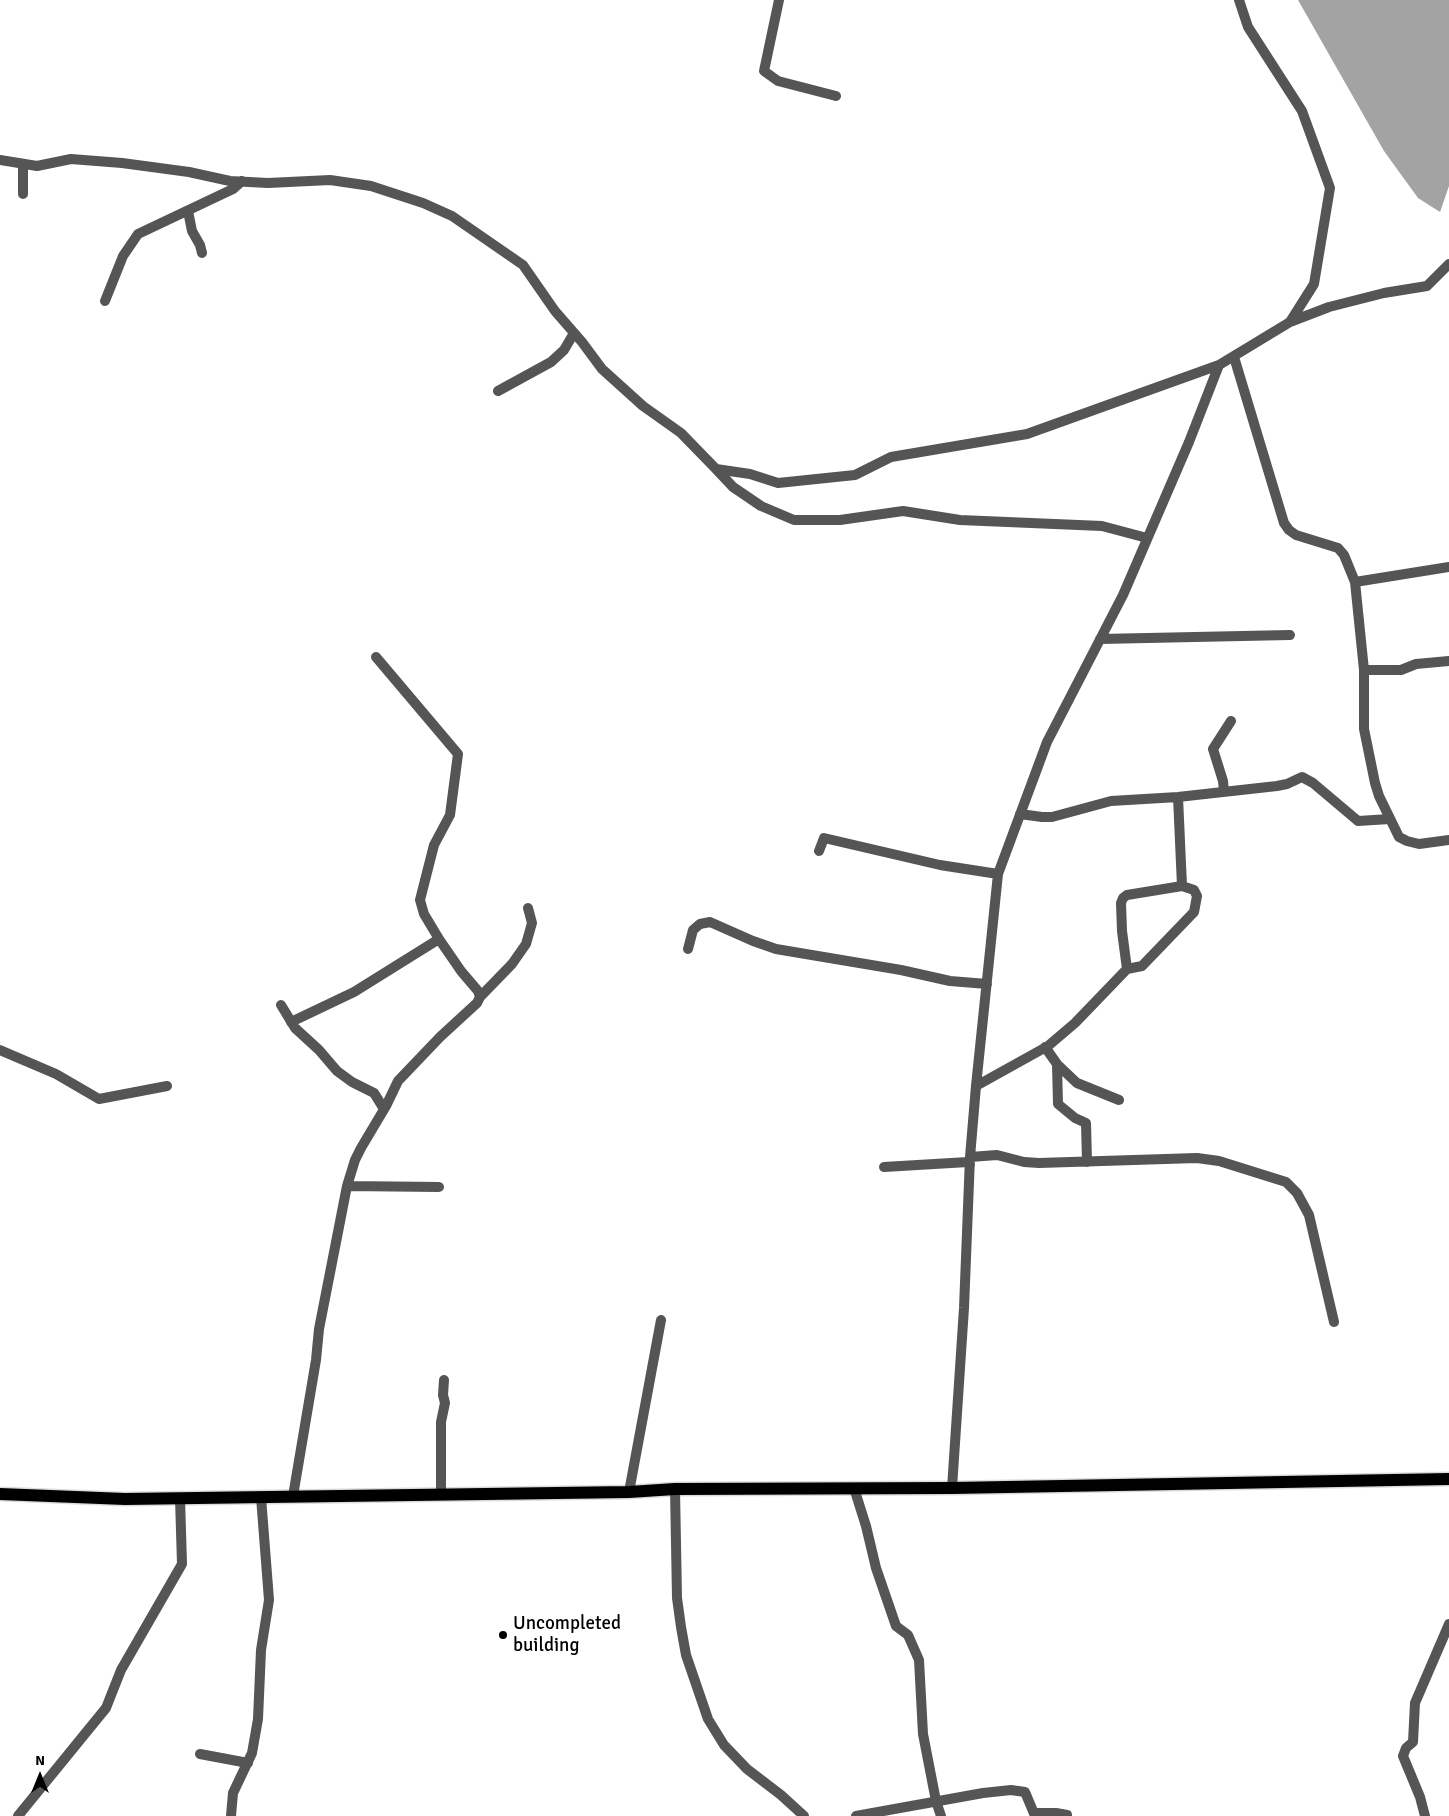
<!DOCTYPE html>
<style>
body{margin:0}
#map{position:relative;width:1449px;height:1816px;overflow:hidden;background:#fff;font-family:Signika,sans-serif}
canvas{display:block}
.north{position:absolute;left:15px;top:1751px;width:50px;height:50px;-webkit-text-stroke:4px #fff;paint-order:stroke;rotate:0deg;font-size:14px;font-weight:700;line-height:20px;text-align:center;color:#000}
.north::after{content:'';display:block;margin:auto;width:18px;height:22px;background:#000;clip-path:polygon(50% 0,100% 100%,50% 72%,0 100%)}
</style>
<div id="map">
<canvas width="1449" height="1816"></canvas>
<div class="north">N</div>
</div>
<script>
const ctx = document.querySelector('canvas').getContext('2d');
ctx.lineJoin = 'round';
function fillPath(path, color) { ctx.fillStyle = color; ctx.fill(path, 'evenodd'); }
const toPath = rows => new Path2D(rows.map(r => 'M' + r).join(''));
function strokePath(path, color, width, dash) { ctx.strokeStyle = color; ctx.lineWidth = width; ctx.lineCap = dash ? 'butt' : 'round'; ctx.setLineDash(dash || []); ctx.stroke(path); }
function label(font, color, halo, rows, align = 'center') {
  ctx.font = font + ' Signika,sans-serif'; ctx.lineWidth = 5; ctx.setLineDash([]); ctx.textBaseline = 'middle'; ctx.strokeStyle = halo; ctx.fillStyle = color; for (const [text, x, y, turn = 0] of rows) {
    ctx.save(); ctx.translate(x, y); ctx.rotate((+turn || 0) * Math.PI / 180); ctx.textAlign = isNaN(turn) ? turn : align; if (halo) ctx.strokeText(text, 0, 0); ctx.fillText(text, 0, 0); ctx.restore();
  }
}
fillPath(toPath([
 [1298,0,1449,0,1449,186,1440,212,1418,198,1384,151]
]), '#a3a3a3');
const major = toPath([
 [0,1494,125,1499,629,1492,675,1489,952,1488,1449,1479]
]);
strokePath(major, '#dbdbdb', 15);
strokePath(toPath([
 [779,0,764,71,778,81,836,96],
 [0,160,37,166,71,159,122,163,189,172,230,181,268,183,330,180,371,186,423,203,452,216,523,265,555,311,582,342,602,369,643,406,681,433,716,469,750,474,778,483,855,475,891,457,1027,434,1219,365],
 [23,164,23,194],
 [188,211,192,231,200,245,202,253],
 [105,301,123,256,138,234,233,189,242,181],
 [1290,322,1329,307,1384,293,1427,286,1449,264],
 [1234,357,1284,523,1289,530,1296,535,1338,548,1344,555,1355,582,1364,670,1364,729,1375,783,1379,796,1399,837,1407,841,1419,844,1449,840],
 [498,391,551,362,564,350,574,333],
 [716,469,733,487,761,506,794,520,840,520,903,511,960,520,1102,526,1147,538],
 [1355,582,1449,567],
 [1100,639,1290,635],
 [1364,670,1401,670,1416,664,1449,661],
 [1224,792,1223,781,1213,749,1231,721],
 [1020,814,1042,817,1052,817,1111,801,1178,797,1277,786,1287,784,1302,777,1313,783,1358,821,1390,819],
 [819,851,824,838,940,865,998,874],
 [688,949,693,930,700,924,710,922,753,941,776,949,901,970,950,981,987,984],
 [1127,969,1122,931,1121,903,1123,898,1127,895,1182,886],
 [480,997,512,964,526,944,532,923,528,908],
 [281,1005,295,1028,319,1050,337,1071,352,1082,374,1093,384,1109],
 [291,1022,354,992,439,939],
 [1045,1047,1057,1064,1058,1104,1075,1118,1086,1123,1087,1162],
 [0,1050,56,1074,99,1099,167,1086],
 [1057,1064,1077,1083,1119,1100],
 [976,1086,1048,1046,1075,1023,1127,969,1142,966,1194,912,1197,896,1194,890,1182,886,1178,797],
 [970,1157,997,1155,1024,1162,1039,1163,1197,1158,1219,1161,1286,1182,1297,1193,1309,1215,1334,1322],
 [884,1167,968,1162,970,1165],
 [347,1186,439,1187],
 [854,1488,866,1526,876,1568,896,1626,908,1635,919,1660,923,1734,936,1801,941,1816],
 [952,1488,964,1308,970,1157,976,1086,998,874,1047,742,1123,595,1189,442,1219,365,1290,322,1314,284,1330,188,1302,111,1248,27,1239,0],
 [675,1489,677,1598,681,1627,686,1655,708,1719,724,1745,747,1769,781,1795,804,1816],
 [629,1492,661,1320],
 [441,1495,441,1422,445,1403,443,1395,444,1380],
 [293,1496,316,1360,319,1329,347,1186,355,1160,361,1148,386,1106,398,1081,440,1037,477,1003,480,997,478,991,461,971,439,939,424,914,420,900,434,845,450,815,458,754,376,657],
 [200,1754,248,1763],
 [1035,1813,1056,1813,1067,1815,1067,1816],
 [18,1816,106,1708,121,1670,182,1564,180,1498],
 [231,1816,233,1793,252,1753,258,1719,261,1650,269,1600,261,1497],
 [856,1816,983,1793,1011,1790,1025,1792,1035,1816],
 [1425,1816,1420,1797,1403,1756,1406,1748,1413,1742,1415,1703,1449,1624]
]), '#555', 10);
strokePath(major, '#000', 12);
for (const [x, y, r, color] of [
 [503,1635,5,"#000"]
]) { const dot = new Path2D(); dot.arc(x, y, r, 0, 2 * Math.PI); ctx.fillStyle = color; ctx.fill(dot); strokePath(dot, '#fff', 2); }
label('19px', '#000', '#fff', [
 ["Uncompleted",513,1624],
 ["building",513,1646]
], 'left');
</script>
